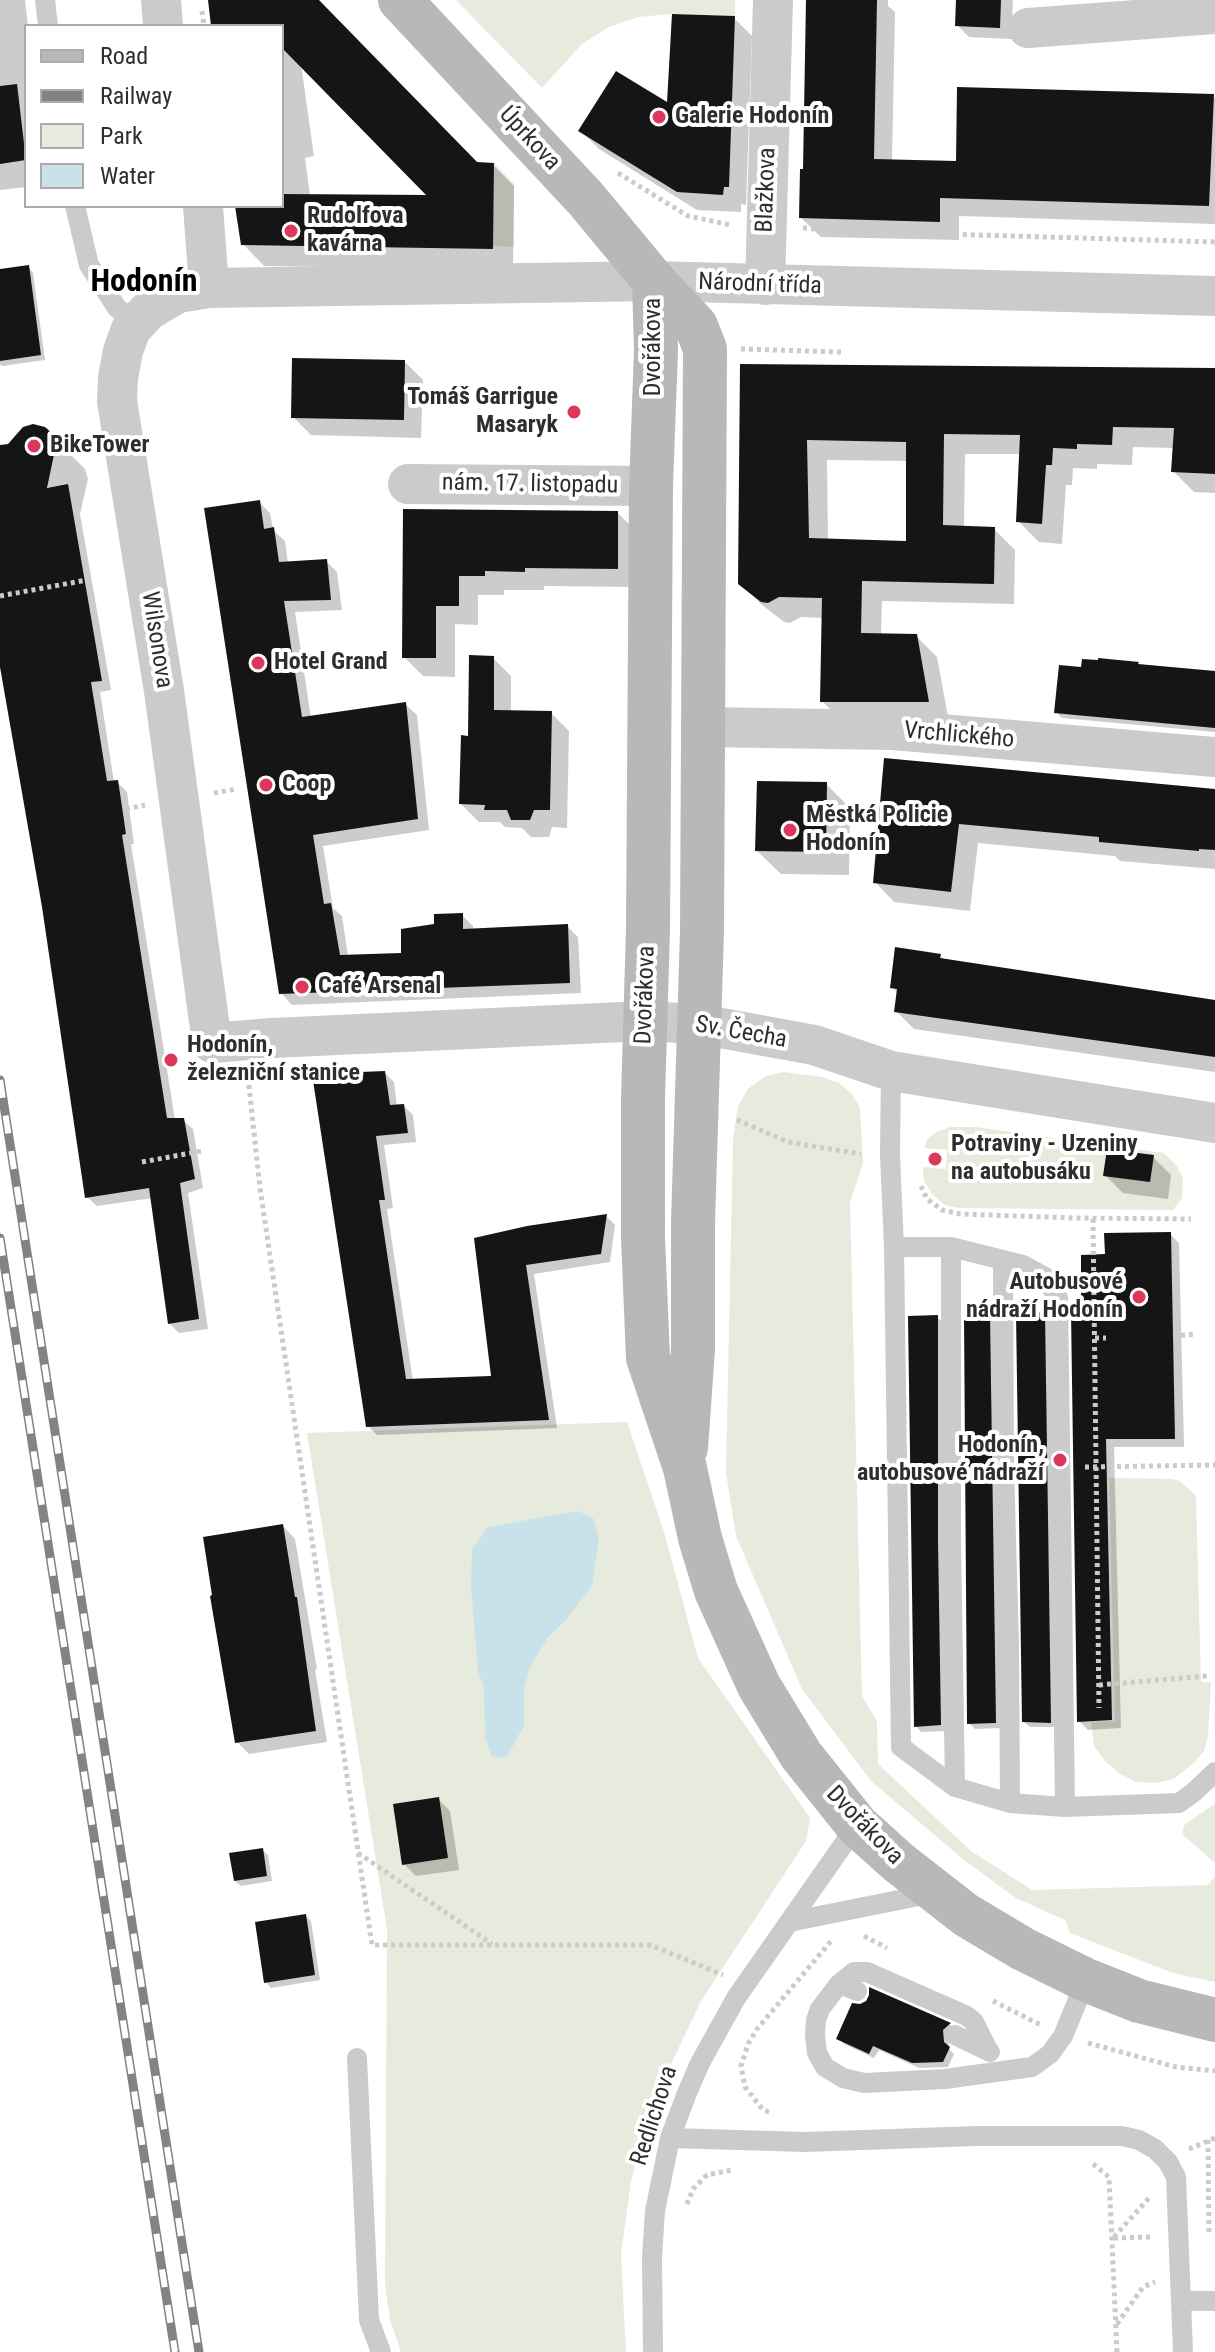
<!DOCTYPE html>
<meta charset="utf-8">
<style>
body{margin:0}
#map{position:relative;width:1215px;height:2352px;overflow:hidden;background:#fff;font-family:"Roboto Condensed",sans-serif}
canvas{display:block}
.legend{position:absolute;left:24px;top:24px;width:260px;height:184px;box-sizing:border-box;background:#fff;border:2px solid #ababab;margin:0;padding:10px 14px;list-style:none;font-size:24px;color:#2e2e2e}
.legend li{display:flex;align-items:center;gap:16px;height:40px}
.legend b{width:40px;border:2px solid #ababab}
</style>
<div id="map">
<canvas width="1215" height="2352"></canvas>
<ul class="legend">
<li><b style="height:10px;background:#b8b8b8"></b>Road</li>
<li><b style="height:10px;background:#838383"></b>Railway</li>
<li><b style="height:22px;background:#e6ebdd"></b>Park</li>
<li><b style="height:22px;background:#c9e2ea"></b>Water</li>
</ul>
</div>
<script>
const ctx = document.querySelector('canvas').getContext('2d');
ctx.lineJoin = 'round';
function fillPath(path, color) { ctx.fillStyle = color; ctx.fill(path, 'evenodd'); }
const toPath = rows => new Path2D(rows.map(r => 'M' + r).join(''));
function strokePath(path, color, width, dash) { ctx.strokeStyle = color; ctx.lineWidth = width; ctx.lineCap = dash ? 'butt' : 'round'; ctx.setLineDash(dash || []); ctx.stroke(path); }
function label(font, color, halo, rows, align = 'center') {
  ctx.font = font + ' "Roboto Condensed",sans-serif'; ctx.lineWidth = 8; ctx.setLineDash([]); ctx.textBaseline = 'middle'; ctx.strokeStyle = halo; ctx.fillStyle = color; for (const [text, x, y, turn = 0] of rows) {
    ctx.save(); ctx.translate(x, y); ctx.rotate((+turn || 0) * Math.PI / 180); ctx.textAlign = isNaN(turn) ? turn : align; if (halo) ctx.strokeText(text, 0, 0); ctx.fillText(text, 0, 0); ctx.restore();
  }
}
fillPath(toPath([
 [456,0,735,0,735,16,672,14,638,17,609,27,582,44,542,88],
 [494,163,514,184,514,247,493,246],
 [783,1072,823,1077,839,1083,852,1094,860,1108,863,1164,850,1202,862,1696,877,1721,878,1764,971,1851,1032,1890,1208,1885,1215,1876,1215,1982,1173,1973,1070,1933,1065,1920,1016,1898,964,1860,871,1781,802,1689,736,1536,726,1473,733,1139,738,1106,748,1089,766,1076],
 [951,1127,975,1127,1164,1153,1177,1166,1183,1179,1182,1198,1173,1210,959,1208,945,1205,932,1194,924,1181,923,1167,946,1169,947,1150,924,1148,928,1138,938,1131],
 [627,1422,664,1532,698,1658,810,1818,806,1841,701,2001,650,2108,631,2181,621,2254,626,2352,401,2352,390,2320,385,2284,387,1929,307,1433],
 [1109,1478,1172,1479,1180,1481,1196,1496,1201,1682,1211,1682,1208,1736,1204,1751,1193,1764,1173,1779,1156,1783,1136,1782,1119,1773,1106,1762,1094,1746,1091,1722,1115,1721],
 [1215,1804,1215,1863,1182,1834,1185,1824]
]), '#e6ebdd');
fillPath(toPath([
 [578,1511,593,1518,599,1539,592,1586,567,1619,548,1637,531,1665,524,1688,524,1725,508,1755,502,1758,491,1756,485,1736,484,1687,478,1671,471,1587,472,1549,488,1527]
]), '#c9e2ea');
fillPath(toPath([
 [0,0,25,0,28,26,26,26,26,187,0,190],
 [210,0,317,0,477,164,493,165,514,186,513,269,264,266,243,244,237,206,282,206,282,26,213,26],
 [301,64,431,197,310,196,305,158,314,156],
 [809,0,888,0,888,6,895,12,892,162,958,163,1213,96,1215,98,1215,224,959,216,959,240,821,237,801,218,805,171],
 [958,0,1013,0,1011,39,969,37,957,25],
 [734,18,752,36,746,205,741,204,741,212,697,210,599,149,581,131,669,106],
 [28,267,33,273,45,360,2,366,0,364,0,271],
 [405,362,423,380,421,438,311,435,293,417],
 [742,366,1215,370,1215,493,1194,492,1173,471,1174,448,1133,447,1132,465,1097,464,1097,469,1073,468,1072,485,1066,485,1062,544,1039,542,1018,521,1021,454,965,454,964,528,994,529,1015,550,1014,604,882,601,881,635,916,636,937,657,949,722,843,722,822,701,824,618,801,617,790,623,784,622,761,604,740,583],
 [827,460,908,461,908,543,828,541],
 [52,436,85,469,88,479,80,514,111,690,100,692,114,782,117,782,127,792,134,844,131,844,175,1120,183,1120,193,1129,203,1188,188,1193,208,1329,179,1333,169,1323,153,1198,97,1206,87,1197,44,907,0,649,0,499,50,489,17,457],
 [259,502,270,513,273,530,285,541,288,564,326,561,337,572,342,610,295,612,311,718,405,704,417,715,429,830,323,846,333,908,342,916,348,956,403,955,436,926,462,915,473,926,473,930,567,926,578,937,581,993,292,1005,281,993],
 [405,511,618,513,637,532,636,587,544,586,544,590,504,590,504,595,478,595,478,625,455,624,455,677,423,676,404,657],
 [493,658,511,676,511,712,551,713,569,731,567,828,552,827,549,837,531,837,522,828,505,827,500,822,479,822,461,804,470,738],
 [1138,664,1141,667,1215,673,1215,732,1062,718,1056,712,1083,669],
 [886,760,1215,790,1215,869,1120,861,1115,856,978,843,970,911,894,902,875,882],
 [826,784,850,808,849,875,781,874,757,851],
 [940,956,946,961,1215,1002,1215,1072,914,1029,896,1011,899,994,892,987],
 [385,1073,394,1082,397,1107,404,1106,413,1115,416,1142,384,1145,393,1208,387,1209,413,1381,493,1377,477,1239,606,1216,615,1225,610,1262,534,1274,557,1428,377,1435,368,1426,315,1076],
 [1153,1157,1171,1175,1168,1199,1123,1193,1105,1175],
 [1170,1234,1179,1243,1184,1447,1114,1447,1121,1728,1088,1730,1079,1721,1083,1313],
 [1044,1314,1050,1320,1056,1727,1030,1727,1024,1722],
 [989,1316,995,1322,1001,1728,975,1729,969,1723],
 [937,1317,943,1323,946,1731,921,1732,916,1726],
 [283,1526,295,1539,317,1669,315,1670,327,1742,249,1754,237,1742,214,1597],
 [438,1799,450,1811,459,1870,416,1876,404,1864],
 [262,1850,268,1855,272,1881,241,1886,235,1881],
 [306,1916,311,1921,320,1980,271,1988,266,1982],
 [871,1990,950,2025,955,2030,948,2036,949,2049,954,2054,948,2067,919,2068,879,2050,874,2058,844,2044,838,2038,867,2002]
]), '#0003');
fillPath(toPath([
 [208,0,319,0,477,162,494,163,493,249,241,245,235,206,282,206,282,194,426,195,282,48,282,26,211,26],
 [806,0,877,0,874,159,956,161,957,87,1214,94,1209,206,940,198,940,222,799,218,800,169,803,169],
 [956,0,1001,0,1000,28,955,26],
 [672,14,735,16,729,187,724,187,723,195,677,192,578,131,616,71,667,102],
 [17,84,26,160,0,164,0,86],
 [29,265,41,355,0,361,0,269],
 [292,358,405,360,404,420,291,418],
 [740,364,1215,368,1215,474,1171,472,1174,428,1113,427,1112,445,1077,444,1077,449,1053,448,1052,465,1046,465,1042,524,1016,522,1020,435,944,434,943,525,995,527,994,584,862,581,861,633,917,634,929,702,820,702,822,598,779,597,768,603,761,602,738,584],
 [807,440,906,442,906,541,809,538],
 [33,424,45,427,53,434,56,445,47,488,68,484,71,501,102,681,91,682,107,781,118,780,126,834,122,835,167,1118,184,1118,195,1179,180,1183,199,1319,168,1324,149,1188,85,1198,42,907,0,667,0,445,8,444,23,427],
 [260,500,264,529,274,527,279,562,327,559,331,600,284,601,302,717,406,702,418,819,313,835,324,904,331,903,340,955,401,953,401,929,434,924,434,914,463,913,463,929,568,924,570,983,279,994,204,508],
 [403,509,618,511,618,569,525,568,525,572,485,571,485,576,459,576,459,606,436,606,436,658,402,658],
 [469,655,494,656,494,710,552,711,550,810,534,810,530,820,511,820,507,810,484,810,485,805,459,804,461,735,468,736],
 [1098,658,1139,662,1138,664,1215,671,1215,728,1054,713,1059,665,1081,667,1082,659,1098,660],
 [884,758,1215,789,1215,850,1199,849,1199,851,1099,842,1099,837,959,824,951,892,873,883],
 [757,781,827,782,826,852,755,851],
 [895,947,941,954,940,958,1215,1000,1215,1057,894,1012,897,989,890,988],
 [385,1071,390,1105,404,1104,408,1133,376,1136,385,1200,379,1200,406,1379,491,1376,474,1238,527,1226,607,1214,601,1254,526,1265,549,1420,366,1427,312,1074],
 [1107,1149,1154,1155,1150,1182,1103,1176],
 [1171,1232,1175,1439,1106,1439,1112,1720,1077,1722,1071,1312,1081,1311,1081,1255,1105,1254,1104,1233],
 [1045,1312,1051,1723,1022,1722,1016,1313],
 [990,1314,996,1723,967,1724,964,1315],
 [938,1315,938,1541,941,1725,914,1727,908,1316],
 [283,1524,295,1597,297,1597,316,1731,235,1743,210,1596,212,1595,203,1537],
 [439,1797,448,1858,402,1865,393,1804],
 [263,1848,267,1876,234,1881,229,1853],
 [306,1914,315,1975,264,1983,255,1922],
 [869,1987,951,2023,943,2030,944,2042,950,2047,943,2062,912,2063,873,2046,869,2054,836,2039,852,2003,860,2004,866,2001,869,1995]
]), '#151515');
strokePath(toPath([
 [202,11,204,26],
 [618,173,688,216,731,225],
 [803,228,843,231,1215,242],
 [741,349,841,352],
 [0,596,92,579],
 [214,793,236,789],
 [126,809,145,805],
 [248,1077,260,1188,372,1945,651,1945,723,1975],
 [737,1120,788,1142,861,1154],
 [142,1162,202,1151],
 [921,1186,927,1199,942,1210,960,1214,1076,1218,1191,1219],
 [1093,1219,1099,1708],
 [1173,1336,1196,1334],
 [1095,1338,1106,1338],
 [1085,1467,1215,1465],
 [1099,1685,1207,1676],
 [358,1853,492,1944],
 [864,1936,887,1948],
 [993,2001,1041,2025],
 [1088,2043,1176,2067,1215,2071],
 [769,2112,763,2110,745,2087,741,2066,748,2044,757,2029,832,1940],
 [1208,2140,1209,2232],
 [1189,2149,1215,2138],
 [1093,2164,1109,2177,1117,2352],
 [687,2204,693,2189,707,2175,732,2170],
 [1114,2237,1150,2197],
 [1114,2238,1152,2237],
 [1117,2324,1143,2287,1155,2282]
]), '#cbcbcb', 5, [4, 4]);
strokePath(toPath([
 [45,0,48,26],
 [75,206,89,265,117,308,137,323],
 [891,1071,890,1155,894,1247,901,1747,955,1787,1010,1803,1065,1807,1179,1803,1194,1792,1215,1772],
 [894,1247,951,1247,1023,1265,1045,1277,1058,1298,1065,1807],
 [951,1247,951,1541,955,1787],
 [1003,1260,1004,1467,1009,1644,1010,1803],
 [789,1922,934,1893],
 [839,1984,854,1972,867,1972,967,2016,974,2022,988,2050],
 [857,1991,839,1984,820,2009,816,2020,815,2035,817,2053,825,2067,843,2078,864,2083,945,2079,1032,2067,1050,2054,1063,2036,1086,1980],
 [955,2035,990,2052],
 [357,2058,369,2320,381,2352],
 [670,2138,805,2142,977,2136,1122,2136,1139,2140,1155,2149,1168,2162,1176,2177,1183,2352],
 [1182,2301,1215,2301],
 [653,2352,652,2257,655,2211,670,2138,687,2093,700,2063,736,1998,857,1825]
]), '#cbcbcb', 20);
strokePath(toPath([
 [161,0,163,26],
 [1028,28,1215,14],
 [203,206,209,288],
 [765,285,773,0],
 [1215,296,654,281,209,288,178,293,149,310,131,329,123,351,118,378,117,401,164,691,212,1043,272,1038,645,1021,699,1024,814,1045,891,1071,1215,1123],
 [408,484,651,486],
 [702,727,893,730,1215,757]
]), '#cbcbcb', 40);
strokePath(toPath([
 [400,0,586,199,654,281,696,326,705,349,702,931,693,1223,693,1349,686,1448],
 [654,281,656,350,651,486,648,929,643,1098,643,1238,648,1358,685,1468,700,1538,716,1591,759,1686,801,1755,857,1825,898,1862,966,1915,1023,1949,1086,1980,1139,2001,1215,2020]
]), '#b8b8b8', 44);
const rail = toPath([
 [0,1080,199,2352],
 [0,1238,175,2352]
]);
strokePath(rail, '#838383', 9);
strokePath(rail, '#fff', 6, [18]);
for (const [x, y, r, color] of [
 [659,117,8,"#dd385b"],
 [291,231,8,"#dd385b"],
 [574,412,8,"#dd385b"],
 [34,446,8,"#dd385b"],
 [258,663,8,"#dd385b"],
 [266,785,8,"#dd385b"],
 [790,830,8,"#dd385b"],
 [302,987,8,"#dd385b"],
 [171,1060,8,"#dd385b"],
 [935,1159,8,"#dd385b"],
 [1139,1297,8,"#dd385b"],
 [1060,1460,8,"#dd385b"]
]) { const dot = new Path2D(); dot.arc(x, y, r, 0, 2 * Math.PI); ctx.fillStyle = color; ctx.fill(dot); strokePath(dot, '#fff', 3); }
label('bold 24px', '#2e2e2e', '#fff', [
 ["Galerie Hodonín",675,117],
 ["Rudolfova",307,217],
 ["kavárna",307,245],
 ["Tomáš Garrigue",558,398,"right"],
 ["Masaryk",558,426,"right"],
 ["BikeTower",50,446],
 ["Hotel Grand",274,663],
 ["Coop",282,785],
 ["Městká Policie",806,816],
 ["Hodonín",806,844],
 ["Café Arsenal",318,987],
 ["Hodonín,",187,1046],
 ["železniční stanice",187,1074],
 ["Potraviny - Uzeniny",951,1145],
 ["na autobusáku",951,1173],
 ["Autobusové",1123,1283,"right"],
 ["nádraží Hodonín",1123,1311,"right"],
 ["Hodonín,",1044,1446,"right"],
 ["autobusové nádraží",1044,1474,"right"]
], 'left');
label('24px', '#2e2e2e', '#fff', [
 ["Úprkova",529,139,47],
 ["Blažkova",767,190,-88],
 ["Národní třída",760,285,2],
 ["Dvořákova",654,347,-90],
 ["nám. 17. listopadu",530,485,1],
 ["Wilsonova",156,640,81],
 ["Vrchlického",959,736,5],
 ["Dvořákova",646,995,-88],
 ["Sv. Čecha",741,1033,10],
 ["Dvořákova",864,1826,46],
 ["Redlichova",655,2116,-72]
]);
label('bold 32px', '#000', '#fff', [
 ["Hodonín",144,283]
]);
</script>
